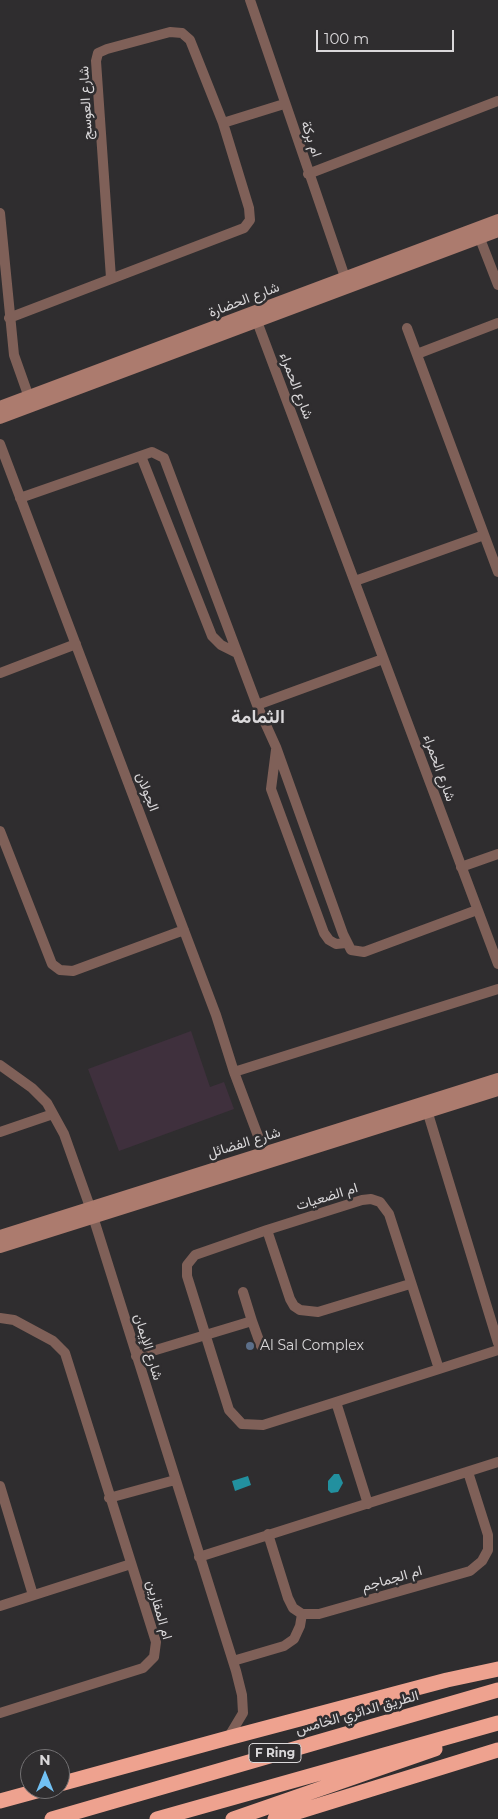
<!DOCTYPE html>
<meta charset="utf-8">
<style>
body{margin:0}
#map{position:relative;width:498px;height:1819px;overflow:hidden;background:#2f2d2f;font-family:Montserrat,sans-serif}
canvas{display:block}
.north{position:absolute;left:20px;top:1749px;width:50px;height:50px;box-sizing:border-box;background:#2f2d2f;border:1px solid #737173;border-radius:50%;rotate:0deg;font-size:14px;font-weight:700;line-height:20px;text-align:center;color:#dad8da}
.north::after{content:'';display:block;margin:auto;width:18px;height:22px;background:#71c1f4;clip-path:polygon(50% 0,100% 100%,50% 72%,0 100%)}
.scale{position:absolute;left:316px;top:30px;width:138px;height:22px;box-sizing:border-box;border:2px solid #dad8da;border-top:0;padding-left:6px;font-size:15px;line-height:18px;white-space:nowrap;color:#dad8da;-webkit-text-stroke:4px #2f2d2f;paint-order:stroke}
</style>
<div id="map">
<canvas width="498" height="1819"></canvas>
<div class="north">N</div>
<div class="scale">100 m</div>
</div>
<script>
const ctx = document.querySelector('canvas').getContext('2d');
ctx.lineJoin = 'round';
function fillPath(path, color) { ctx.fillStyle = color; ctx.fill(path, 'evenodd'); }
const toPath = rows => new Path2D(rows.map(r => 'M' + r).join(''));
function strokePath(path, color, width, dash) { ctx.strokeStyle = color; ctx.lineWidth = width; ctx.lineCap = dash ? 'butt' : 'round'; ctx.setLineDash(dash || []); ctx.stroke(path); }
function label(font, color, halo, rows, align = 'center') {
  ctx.font = font + ' Montserrat,Vazirmatn,sans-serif'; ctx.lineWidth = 5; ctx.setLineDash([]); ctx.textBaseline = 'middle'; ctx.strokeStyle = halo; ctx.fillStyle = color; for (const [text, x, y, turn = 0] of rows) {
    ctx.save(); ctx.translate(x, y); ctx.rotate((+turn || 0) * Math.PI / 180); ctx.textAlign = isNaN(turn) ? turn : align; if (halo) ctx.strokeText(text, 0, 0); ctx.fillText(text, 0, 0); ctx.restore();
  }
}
fillPath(toPath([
 [191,1031,210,1087,224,1082,234,1109,119,1151,88,1069]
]), '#3f303d');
fillPath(toPath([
 [334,1474,339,1474,343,1483,338,1492,331,1493,328,1490,328,1481],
 [248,1476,251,1485,235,1491,232,1481]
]), '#22909f');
strokePath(toPath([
 [250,0,347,283],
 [223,123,284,104],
 [308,174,498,101],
 [0,213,14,355,31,403],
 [477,231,498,285],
 [255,316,498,964],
 [9,318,244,228,250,220,249,208,223,123,190,40,182,33,170,32,107,49,98,53,96,61,111,278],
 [407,328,498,572],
 [417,354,498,323],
 [0,444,216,1015,234,1072,264,1152],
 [141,456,212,636,221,645,237,653],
 [20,498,152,452,164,458,257,705,276,747,343,934,351,950,364,952,477,910],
 [355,581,484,535],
 [0,673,76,644],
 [257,705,383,659],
 [276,750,271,789,324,933,329,940,336,944,346,943],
 [0,831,52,964,60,970,73,971,184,930],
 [461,867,498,854],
 [0,1065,32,1088,47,1103,64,1134,90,1207,236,1671,242,1695,243,1713,228,1738],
 [234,1072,498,989],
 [426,1107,498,1343],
 [0,1132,53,1114],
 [267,1230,290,1299,294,1306,300,1310,318,1312,410,1284],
 [0,1318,14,1320,53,1341,65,1353,156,1642,154,1657,143,1668,0,1713],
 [252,1321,261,1346],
 [136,1356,252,1321,243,1292],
 [439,1369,389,1214,380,1202,371,1199,362,1200,267,1230,195,1255,187,1265,187,1276,229,1410,242,1424,263,1425,336,1402,439,1369,498,1350],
 [336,1402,368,1504],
 [0,1486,33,1595],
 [109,1498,175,1480],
 [268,1534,288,1598,293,1608,302,1614,319,1614,470,1571,482,1561,488,1550,488,1535,468,1472],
 [199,1557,498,1462],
 [0,1606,131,1564],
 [233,1661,284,1646,294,1639,300,1626,302,1614]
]), '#7f6058', 10);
strokePath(toPath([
 [0,407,498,220],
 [0,418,498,231],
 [0,1236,498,1079],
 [0,1247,498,1090]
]), '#ac7b6e', 12);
strokePath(toPath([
 [60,1784,228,1738,447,1680,498,1669],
 [0,1801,44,1789],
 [52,1819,498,1690],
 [157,1819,498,1723],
 [233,1819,435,1749],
 [275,1819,498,1750]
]), '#eea28f', 15);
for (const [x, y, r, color] of [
 [250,1346,5,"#5c6f8a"]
]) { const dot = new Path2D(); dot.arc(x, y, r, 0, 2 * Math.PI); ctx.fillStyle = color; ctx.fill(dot); strokePath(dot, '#2f2d2f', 2); }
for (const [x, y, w] of [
 [275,1753,52]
]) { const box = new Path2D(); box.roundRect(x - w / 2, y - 9.5, w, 19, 4); ctx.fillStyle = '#2f2d2f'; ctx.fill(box); strokePath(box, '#dad8da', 1); }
label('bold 12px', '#dad8da', null, [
 ["F Ring",275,1753]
]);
label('14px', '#dad8da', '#2f2d2f', [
 ["شارع العوسج",86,103,-93],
 ["ام بركة",311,139,71],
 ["شارع الحضارة",244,300,-21],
 ["شارع الحمراء",296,386,69],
 ["شارع الحمراء",439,768,70],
 ["الجولان",147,792,69],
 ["شارع الفضائل",244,1143,-17],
 ["ام الضعيات",327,1197,-17],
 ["شارع الإيمان",148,1347,73],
 ["ام الجماجم",392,1579,-16],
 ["ام المقارين",159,1610,74],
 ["الطريق الدائري الخامس",357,1713,-16]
]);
label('14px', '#dad8da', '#2f2d2f', [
 ["Al Sal Complex",260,1346]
], 'left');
label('bold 19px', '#dad8da', '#2f2d2f', [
 ["الثمامة",258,717]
]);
</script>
